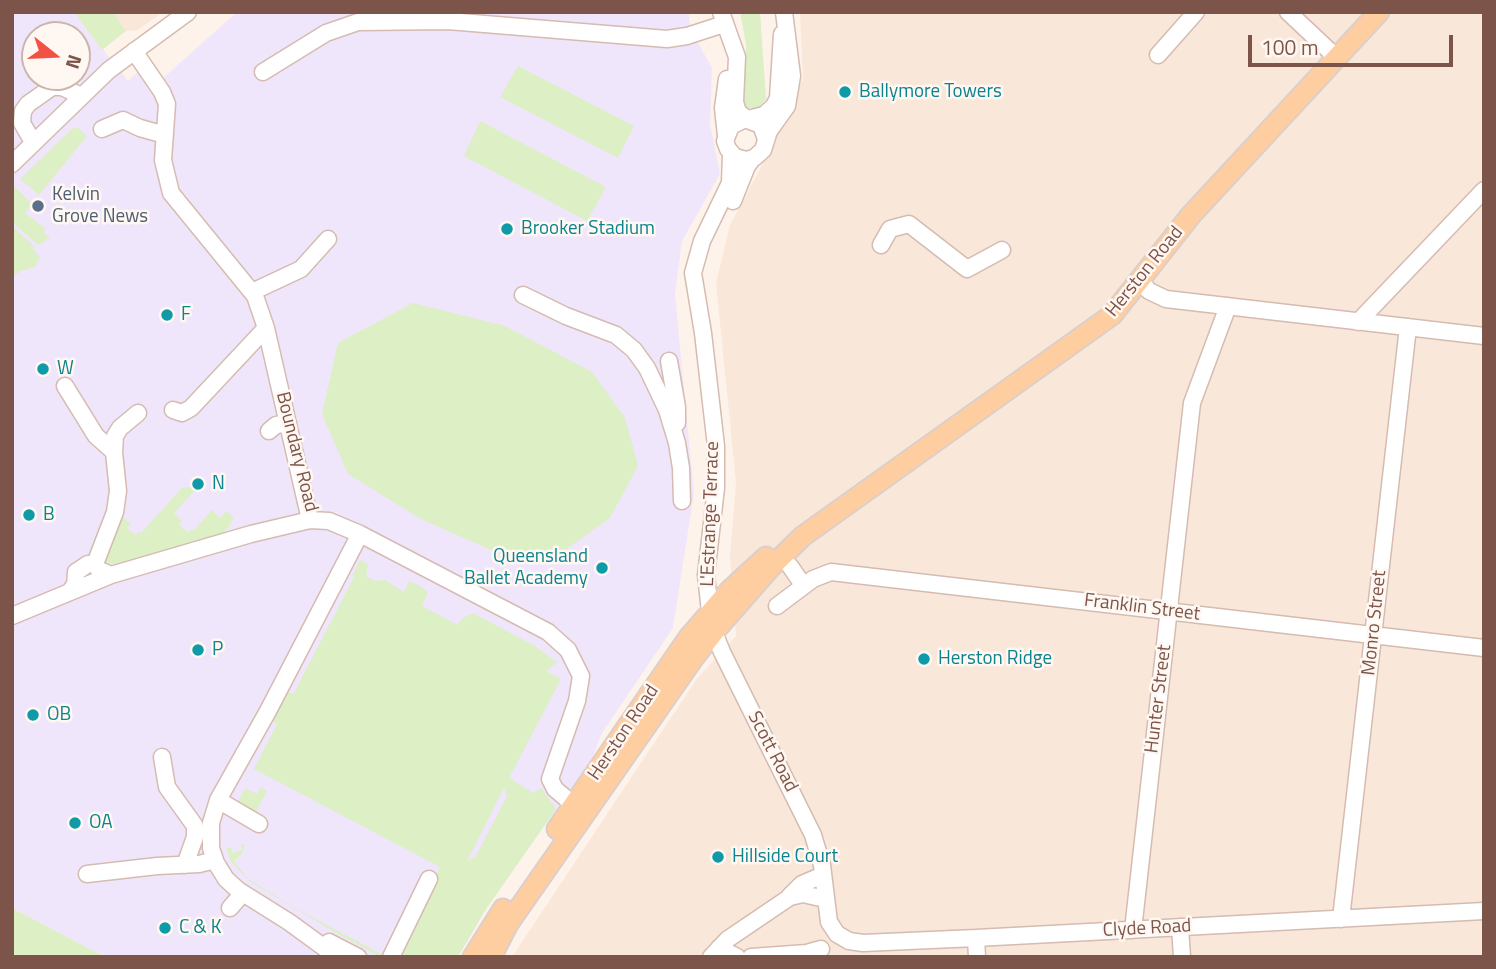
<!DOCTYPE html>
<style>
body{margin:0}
#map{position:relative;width:1496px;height:969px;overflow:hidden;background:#fef3ea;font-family:"Titillium Web",sans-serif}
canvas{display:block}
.frame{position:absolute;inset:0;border:14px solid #7d5449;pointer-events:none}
.north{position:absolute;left:21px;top:21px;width:70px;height:70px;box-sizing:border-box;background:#fff8f2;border:2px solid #cbb6ae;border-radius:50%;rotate:108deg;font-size:19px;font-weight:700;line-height:28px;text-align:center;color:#7d5449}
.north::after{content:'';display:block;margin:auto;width:24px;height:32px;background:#f35144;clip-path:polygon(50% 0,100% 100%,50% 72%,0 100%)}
.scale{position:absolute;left:1248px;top:35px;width:205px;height:32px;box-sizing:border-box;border:4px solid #7d5449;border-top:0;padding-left:9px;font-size:21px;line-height:24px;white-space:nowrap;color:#7d5449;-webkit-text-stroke:5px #fff8f2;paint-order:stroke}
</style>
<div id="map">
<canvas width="1496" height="969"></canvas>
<div class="frame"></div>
<div class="north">N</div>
<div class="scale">100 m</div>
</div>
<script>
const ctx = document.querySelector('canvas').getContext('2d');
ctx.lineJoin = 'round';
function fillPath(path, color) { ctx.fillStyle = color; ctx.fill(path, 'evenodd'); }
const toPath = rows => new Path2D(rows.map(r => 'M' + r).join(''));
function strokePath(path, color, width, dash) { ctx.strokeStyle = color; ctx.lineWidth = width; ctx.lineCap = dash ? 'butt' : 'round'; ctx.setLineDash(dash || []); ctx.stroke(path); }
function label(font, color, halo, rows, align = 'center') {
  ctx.font = font + ' "Titillium Web",sans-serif'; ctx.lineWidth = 5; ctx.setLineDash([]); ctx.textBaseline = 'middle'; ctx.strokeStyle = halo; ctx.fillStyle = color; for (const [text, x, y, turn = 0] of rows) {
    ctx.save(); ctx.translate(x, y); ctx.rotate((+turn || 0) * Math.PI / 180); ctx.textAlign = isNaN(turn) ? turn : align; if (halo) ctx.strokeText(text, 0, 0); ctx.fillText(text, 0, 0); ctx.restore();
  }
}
fillPath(toPath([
 [113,12,163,12,138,30,126,31],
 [800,12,1484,12,1484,957,512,957,696,680,736,636,730,557,736,482,716,283,730,225,759,171,803,79]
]), '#f9e7da');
fillPath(toPath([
 [12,12,74,12,128,81,149,62,162,79,237,12,689,12,690,28,712,68,710,124,720,174,682,241,675,294,694,493,673,628,602,733,592,758,486,909,458,957,105,957,12,908],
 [35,35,77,35,77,77,35,77]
]), '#f0e6fb');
fillPath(toPath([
 [74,12,113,12,126,31,102,50],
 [740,12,760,12,766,99,757,109,744,107,746,44],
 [518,66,634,126,618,158,500,97],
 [480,121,606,187,587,221,464,156],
 [73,128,78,128,87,136,39,195,20,179],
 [14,186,32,204,25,213,46,229,43,232,50,238,38,245,12,222],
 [12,226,35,247,33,249,40,257,35,267,20,271,12,277],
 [413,303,505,326,592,372,625,418,638,466,610,518,561,553,500,554,421,519,348,474,322,414,338,343],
 [199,486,174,513,182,521,179,525,188,533,191,529,194,530,212,510,220,518,226,511,234,518,230,522,231,524,222,534,115,564,105,563,102,559,118,516,123,517,131,524,127,528,135,535,139,531,141,533,182,488],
 [360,560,368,564,366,576,375,581,385,580,404,592,409,581,420,586,428,592,422,606,458,625,462,618,473,613,535,646,557,662,546,671,561,679,509,778,533,793,541,788,556,809,486,909,458,957,396,957,440,867,254,769,277,724,270,720,286,691,292,694,294,693,354,577,352,576],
 [504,788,507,796,476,856,467,861],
 [261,787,267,791,256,812,253,813,237,804,245,788,257,794],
 [245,843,242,854,234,861,248,879,295,908,387,957,377,955,333,931,250,882,232,863,226,848,231,847,233,853,242,850,241,845],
 [12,908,105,957,12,957]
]), '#dcefc5');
const minor = toPath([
 [721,12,737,57,735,102,738,112,747,119],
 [1288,12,1337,58],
 [134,51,162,92,167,104,163,160,171,193,255,296,266,328,310,520,329,521,360,534,548,632,568,650,581,676,577,701,550,779,555,789,574,805],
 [1158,55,1196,12],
 [263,72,326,33,358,22,448,21,667,39,687,36,724,24],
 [748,119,764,115,774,106,778,98,782,34],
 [102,129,123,120,140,128,165,135],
 [726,136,723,108,727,79],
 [766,139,761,125,745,119,731,126,725,141,728,149,735,157,746,160,754,158,763,150,769,131,787,106,792,76,784,12],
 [33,142,22,123,23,111,28,104,52,87,62,87,81,96],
 [12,164,109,70,188,12],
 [733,201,747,166,753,158],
 [881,245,890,229,909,224,967,269,1002,250],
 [1140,280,1149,291,1166,299,1484,336],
 [252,292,301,269,328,239],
 [523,295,566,316,616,335,634,350,647,368,667,410,677,443,681,468,682,501],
 [1358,322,1484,190],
 [669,361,677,407,677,423],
 [65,386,96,436,114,452],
 [173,410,182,413,191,408,266,328],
 [269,431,276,425,288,423],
 [95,564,99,570,111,575,251,534,310,520],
 [95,564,115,512,118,491,114,452,115,436,120,428,138,413],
 [790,566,803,585],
 [70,591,75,585,76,572,88,564,95,564],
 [777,606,813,579,831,572,1484,648],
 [710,612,706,575,716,488,716,446,703,333,693,273,702,241,730,183,731,154],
 [12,616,111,575],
 [714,632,722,652,813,835,822,865,829,922,837,934,849,941,863,943,976,938,1484,911],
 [162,757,167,787,195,826,195,837,185,865],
 [218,800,259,824],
 [87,874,157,866,199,864,215,860],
 [789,897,802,884,823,875],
 [230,908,243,893],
 [1341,919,1408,327],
 [1180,927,1182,957],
 [1133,930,1192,403,1228,306],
 [976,938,977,957],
 [329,942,358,957],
 [719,948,737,957],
 [337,957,289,922,238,890,226,879,216,863,211,848,211,823,218,800,268,711,360,534],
 [391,957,429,879],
 [711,957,728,939,790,897,803,894,825,899],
 [751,957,807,953,821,949]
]);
const major = toPath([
 [557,829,689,637,729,591,766,557],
 [473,957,503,909],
 [491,957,508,924,695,656,714,632,770,568,803,536,1112,315,1191,215,1379,12]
]);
strokePath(minor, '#d5bbb0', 19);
strokePath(major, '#dbcfcc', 23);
strokePath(minor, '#fff', 16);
strokePath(major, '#ffcea0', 19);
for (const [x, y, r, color] of [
 [845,92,7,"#0f9aa8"],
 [38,206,7,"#5c6f8a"],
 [507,229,7,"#0f9aa8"],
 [167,315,7,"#0f9aa8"],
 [43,369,7,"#0f9aa8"],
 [198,484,7,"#0f9aa8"],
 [29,515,7,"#0f9aa8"],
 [602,568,7,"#0f9aa8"],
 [198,650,7,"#0f9aa8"],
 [924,659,7,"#0f9aa8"],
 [33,715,7,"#0f9aa8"],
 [75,823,7,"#0f9aa8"],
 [718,857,7,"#0f9aa8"],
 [165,928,7,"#0f9aa8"]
]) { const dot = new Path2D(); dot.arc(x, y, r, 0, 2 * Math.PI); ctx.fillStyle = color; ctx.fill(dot); strokePath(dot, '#fff8f2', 2.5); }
label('19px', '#0d838f', '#fff8f2', [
 ["Ballymore Towers",859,92],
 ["Brooker Stadium",521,229],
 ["F",181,315],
 ["W",57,369],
 ["N",212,484],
 ["B",43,515],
 ["Queensland",588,557,"right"],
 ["Ballet Academy",588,579,"right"],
 ["P",212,650],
 ["Herston Ridge",938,659],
 ["OB",47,715],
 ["OA",89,823],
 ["Hillside Court",732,857],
 ["C & K",179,928]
], 'left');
label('19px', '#4e5e75', '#fff8f2', [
 ["Kelvin",52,195],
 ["Grove News",52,217]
], 'left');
label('19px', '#7d5449', '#fff8f2', [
 ["Herston Road",1145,272,-51],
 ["Boundary Road",296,452,76],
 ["L'Estrange Terrace",711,514,-88],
 ["Franklin Street",1142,608,7],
 ["Monro Street",1375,623,-84],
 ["Hunter Street",1159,699,-83],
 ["Herston Road",624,733,-56],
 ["Scott Road",772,752,63],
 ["Clyde Road",1147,929,-3]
]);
</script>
